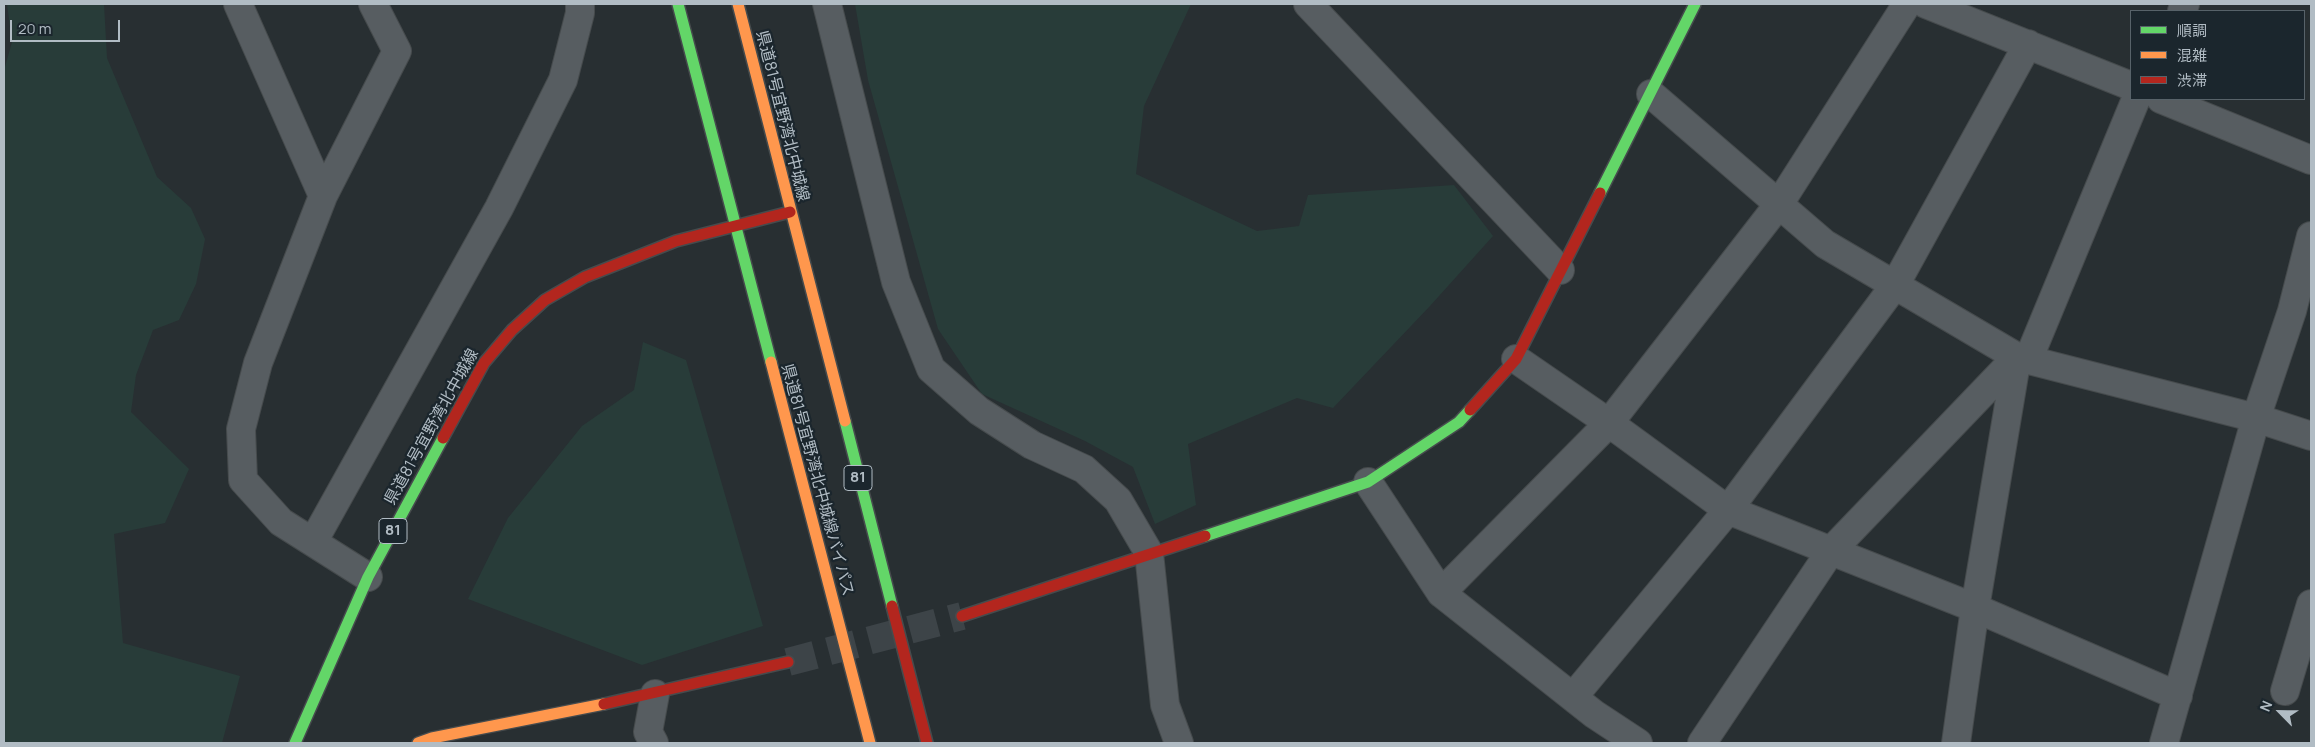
<!DOCTYPE html>
<meta charset="utf-8">
<style>
body{margin:0}
#map{position:relative;width:2315px;height:747px;overflow:hidden;background:#282f32;font-family:Manrope,"Noto Sans JP",sans-serif}
canvas{display:block}
.frame{position:absolute;inset:0;border:5px solid #b1bcc4;pointer-events:none}
.legend{position:absolute;left:2130px;top:10px;width:175px;height:90px;box-sizing:border-box;background:#1b262d;border:1px solid #576269;margin:0;padding:6px 9px;list-style:none;font-size:15px;color:#b1bcc4}
.legend li{display:flex;align-items:center;gap:10px;height:25px}
.legend b{width:25px;border:1px solid #576269}
.north{position:absolute;left:2255px;top:687px;width:50px;height:50px;-webkit-text-stroke:4px #1b262d;paint-order:stroke;rotate:293deg;font-size:14px;font-weight:700;line-height:20px;text-align:center;color:#b1bcc4}
.north::after{content:'';display:block;margin:auto;width:18px;height:22px;background:#b1bcc4;clip-path:polygon(50% 0,100% 100%,50% 72%,0 100%)}
.scale{position:absolute;left:10px;top:20px;width:110px;height:22px;box-sizing:border-box;border:2px solid #b1bcc4;border-top:0;padding-left:6px;font-size:15px;line-height:18px;white-space:nowrap;color:#b1bcc4;-webkit-text-stroke:4px #1b262d;paint-order:stroke}
</style>
<div id="map">
<canvas width="2315" height="747"></canvas>
<div class="frame"></div>
<ul class="legend">
<li><b style="height:6px;background:#63d668"></b>順調</li>
<li><b style="height:6px;background:#ff974d"></b>混雑</li>
<li><b style="height:6px;background:#b3261e"></b>渋滞</li>
</ul>
<div class="north">N</div>
<div class="scale">20 m</div>
</div>
<script>
const ctx = document.querySelector('canvas').getContext('2d');
ctx.lineJoin = 'round';
function fillPath(path, color) { ctx.fillStyle = color; ctx.fill(path, 'evenodd'); }
const toPath = rows => new Path2D(rows.map(r => 'M' + r).join(''));
function strokePath(path, color, width, dash) { ctx.strokeStyle = color; ctx.lineWidth = width; ctx.lineCap = dash ? 'butt' : 'round'; ctx.setLineDash(dash || []); ctx.stroke(path); }
function label(font, color, halo, rows, align = 'center') {
  ctx.font = font + ' Manrope,"Noto Sans JP",sans-serif'; ctx.lineWidth = 4.5; ctx.setLineDash([]); ctx.textBaseline = 'middle'; ctx.strokeStyle = halo; ctx.fillStyle = color; for (const [text, x, y, turn = 0] of rows) {
    ctx.save(); ctx.translate(x, y); ctx.rotate((+turn || 0) * Math.PI / 180); ctx.textAlign = isNaN(turn) ? turn : align; if (halo) ctx.strokeText(text, 0, 0); ctx.fillText(text, 0, 0); ctx.restore();
  }
}
fillPath(toPath([
 [7,4,104,4,107,58,157,177,191,208,205,239,196,284,179,320,153,330,136,375,131,412,189,469,165,523,114,534,123,643,240,676,222,743,4,743,4,70,12,42],
 [855,4,1191,4,1144,106,1136,174,1257,231,1299,226,1308,195,1454,185,1493,236,1430,306,1333,408,1297,398,1188,444,1196,505,1155,524,1133,467,1085,441,982,394,938,329,868,80],
 [643,342,686,360,763,626,642,665,468,599,508,518,582,426,634,390]
]), '#283c39');
strokePath(toPath([
 [788,662,962,616]
]), '#3d4448', 28, [28, 14]);
const street = toPath([
 [238,4,323,196],
 [827,4,896,282,931,369,979,411,1032,445,1084,469,1118,500,1149,553,1165,705,1179,743],
 [1308,4,1560,270],
 [1926,4,2131,86],
 [2182,11,2185,4],
 [1651,94,1825,244,2017,357,2256,418,2311,436],
 [2161,99,2311,160],
 [1516,359,1609,423,1728,510,1975,608,2178,696],
 [2028,360,2136,99],
 [1368,482,1441,593,1594,714,1638,743],
 [313,542,499,208,563,80,580,13,580,4],
 [368,577,281,522,243,480,241,429,258,363,323,196,397,51,373,4],
 [1441,593,1609,423,1779,204,1907,4],
 [2285,691,2311,604],
 [1573,697,1728,510,1895,285,2028,44],
 [654,743,648,732,655,694],
 [1702,743,1830,552,2017,357],
 [1956,743,1975,608,2017,357],
 [2164,743,2256,418,2292,311,2311,236]
]);
const fast = toPath([
 [678,4,771,362],
 [1600,193,1695,4],
 [845,421,892,606],
 [1205,536,1368,482,1459,422,1470,410],
 [295,743,368,577,443,438]
]);
const slow = toPath([
 [738,4,845,421],
 [771,362,870,743],
 [418,743,432,738,604,704]
]);
const jam = toPath([
 [1470,410,1516,359,1600,193],
 [443,438,484,363,512,330,545,300,585,277,676,241,790,212],
 [892,606,927,743],
 [962,616,1205,536],
 [604,704,788,662]
]);
strokePath(street, '#464b4d', 30);
strokePath(fast, '#464b4d', 14);
strokePath(slow, '#464b4d', 14);
strokePath(jam, '#464b4d', 14);
strokePath(street, '#575d61', 28);
strokePath(fast, '#63d668', 11);
strokePath(slow, '#ff974d', 11);
strokePath(jam, '#b3261e', 11);
for (const [x, y, w] of [
 [858,478,28],
 [393,531,28]
]) { const box = new Path2D(); box.roundRect(x - w / 2, y - 12.5, w, 25, 4); ctx.fillStyle = '#1b262d'; ctx.fill(box); strokePath(box, '#b1bcc4', 1); }
label('bold 15px', '#b1bcc4', null, [
 ["81",858,478],
 ["81",393,531]
]);
label('16px', '#b1bcc4', '#1b262d', [
 ["県道81号宜野湾北中城線",782,116,76],
 ["県道81号宜野湾北中城線",432,427,-61],
 ["県道81号宜野湾北中城線バイパス",817,480,75]
]);
</script>
